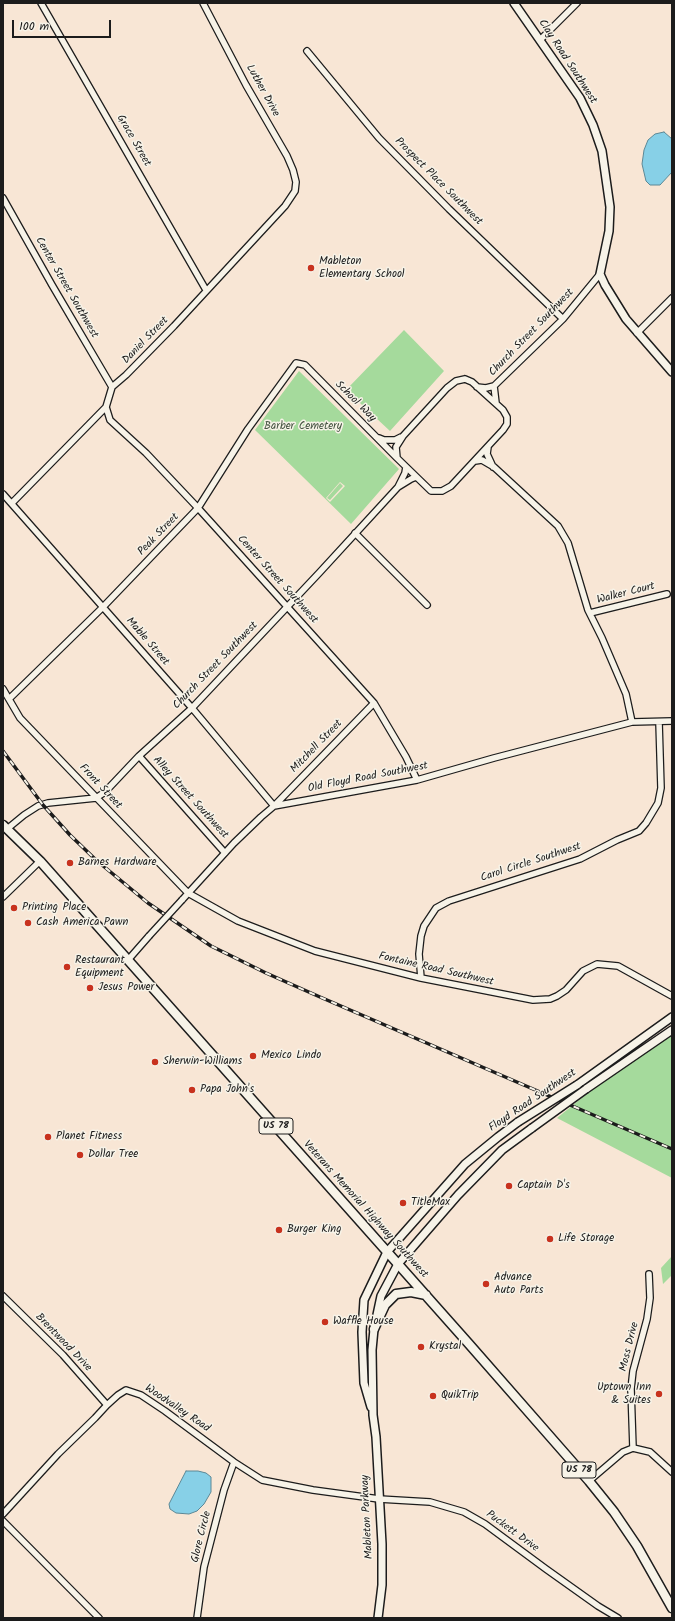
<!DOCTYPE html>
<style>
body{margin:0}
#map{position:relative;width:675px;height:1621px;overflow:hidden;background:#f8e6d5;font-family:Kalam,sans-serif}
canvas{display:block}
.frame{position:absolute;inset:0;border:4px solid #1c1c1c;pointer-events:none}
.scale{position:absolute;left:12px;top:20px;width:99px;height:18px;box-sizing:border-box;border:2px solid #1c1c1c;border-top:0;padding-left:5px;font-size:12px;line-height:14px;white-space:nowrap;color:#1c1c1c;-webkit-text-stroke:3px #f7f3e8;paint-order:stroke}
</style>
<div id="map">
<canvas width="675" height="1621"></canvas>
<div class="frame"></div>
<div class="scale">100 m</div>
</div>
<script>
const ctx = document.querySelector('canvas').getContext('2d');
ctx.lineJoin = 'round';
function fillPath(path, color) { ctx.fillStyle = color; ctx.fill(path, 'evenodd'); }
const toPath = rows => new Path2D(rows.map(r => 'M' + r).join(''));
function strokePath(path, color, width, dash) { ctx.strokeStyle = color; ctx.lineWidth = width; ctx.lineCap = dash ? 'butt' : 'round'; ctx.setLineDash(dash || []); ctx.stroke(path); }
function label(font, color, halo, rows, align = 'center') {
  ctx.font = font + ' Kalam,sans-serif'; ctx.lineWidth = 3; ctx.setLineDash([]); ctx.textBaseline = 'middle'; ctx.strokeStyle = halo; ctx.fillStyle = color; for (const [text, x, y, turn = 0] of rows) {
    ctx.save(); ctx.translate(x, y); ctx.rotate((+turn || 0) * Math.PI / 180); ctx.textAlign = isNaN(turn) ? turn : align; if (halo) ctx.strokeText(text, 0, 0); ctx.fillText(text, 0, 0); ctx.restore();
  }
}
fillPath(toPath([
 [404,330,444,371,390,431,346,390],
 [299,371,399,469,351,524,255,430],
 [340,482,345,486,330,502,326,498],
 [340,483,343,486,330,500,327,498],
 [672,1030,672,1178,557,1118,589,1092],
 [672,1256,672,1275,663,1284,661,1268]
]), '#a5da9c');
const water = toPath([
 [664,132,672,139,672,172,660,185,650,185,646,181,642,164,644,150,648,140,655,134,664,132],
 [186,1471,198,1471,206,1473,211,1477,211,1492,204,1504,197,1511,189,1514,176,1513,170,1509,169,1504,186,1471]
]);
fillPath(water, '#87d0e7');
strokePath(water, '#5c8896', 1);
const minor = toPath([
 [41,3,206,290],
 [540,40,577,3],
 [307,51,379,138,449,209,563,319],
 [3,198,52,285,112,387],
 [637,333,672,298],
 [465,379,472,382,503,410,507,417,507,424,503,430,451,486,442,491,431,491,397,458,396,447,403,436,447,388,456,381,465,379],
 [494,386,496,403],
 [477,387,486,388,494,386,563,319,600,274],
 [106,407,110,420,146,453,198,508,374,703,406,757,417,780],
 [379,438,384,440,395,440,401,437],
 [488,447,487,454,493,467],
 [475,461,482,460,494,467,558,526,568,543,588,610,602,638,626,694,632,722],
 [398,487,405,473,406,467],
 [3,494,192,708,274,806,374,703],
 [12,503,106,407,112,387,126,375,174,326,285,206,295,191,296,182,293,170,287,156,246,85,203,3],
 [355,533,427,605],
 [590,613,667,594],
 [3,689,20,718,188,893,238,921,315,951,421,978,533,1000,550,999,557,996,566,990,583,971,597,964,618,966,672,996],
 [9,699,103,607,198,508,248,429,296,363,305,365,397,458],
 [139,756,225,853],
 [7,829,24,815,38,806,48,803,96,798,105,792,139,756,192,708,320,572,398,487,411,479,416,477],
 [3,897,40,861],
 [182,900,234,843,261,817,274,806,417,780,494,758,632,722,672,721],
 [128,960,149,936],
 [421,978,419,954,421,936,424,926,436,908,449,901,580,859,617,840,639,831,646,823,658,803,661,788,659,722],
 [3,1296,63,1355,107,1405],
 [633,1448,631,1389,633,1371,647,1319,650,1298,649,1274],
 [589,1481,623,1452,633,1448,650,1452,672,1472],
 [3,1514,58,1454,95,1418,107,1405,118,1395,126,1390,141,1395,165,1411,234,1462,262,1480,313,1490,379,1499,430,1502,464,1512,485,1524,546,1569,598,1606,618,1618],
 [3,1521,99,1618],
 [197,1618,204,1567,224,1490,234,1462]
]);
const tertiary = toPath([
 [514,3,580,98,593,125,602,151,610,207,609,231,600,274,605,285,626,319,672,372]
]);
const secondary = toPath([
 [577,1085,672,1017],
 [586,1089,672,1030],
 [371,1407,364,1383,362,1332,364,1300,387,1252,465,1164,498,1137,518,1122],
 [378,1618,382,1585,382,1544,376,1437,373,1415,372,1350,374,1329,381,1296,398,1264,458,1195,502,1150,532,1128]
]);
const primary = toPath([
 [3,825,40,861,469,1344,589,1481,614,1512,637,1546,672,1608],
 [374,1329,385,1305,396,1294,411,1292,426,1295]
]);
strokePath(minor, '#1c1c1c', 8);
strokePath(tertiary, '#1c1c1c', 10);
strokePath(secondary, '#1c1c1c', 10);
strokePath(primary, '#1c1c1c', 11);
strokePath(minor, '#f7f3e8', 5.5);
strokePath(tertiary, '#f7f3e8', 7);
strokePath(secondary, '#f7f3e8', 7);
strokePath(primary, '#f7f3e8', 8);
const rail = toPath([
 [3,751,43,805,70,835,96,860,148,903,211,946,266,973,320,997,672,1149]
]);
strokePath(rail, '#1c1c1c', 3.5);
strokePath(rail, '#f7f3e8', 2, [6]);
const minorBridge = toPath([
 [149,936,182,900]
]);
const secondaryBridge = toPath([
 [518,1122,577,1085],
 [532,1128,586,1089]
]);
strokePath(minorBridge, '#1c1c1c', 8, []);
strokePath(secondaryBridge, '#1c1c1c', 10, []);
strokePath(minorBridge, '#f7f3e8', 5.5);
strokePath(secondaryBridge, '#f7f3e8', 7);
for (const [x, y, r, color] of [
 [311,268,4,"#c8321e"],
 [70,863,4,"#c8321e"],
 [14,908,4,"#c8321e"],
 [28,923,4,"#c8321e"],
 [67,967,4,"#c8321e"],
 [90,988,4,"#c8321e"],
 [253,1056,4,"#c8321e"],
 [155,1062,4,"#c8321e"],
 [192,1090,4,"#c8321e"],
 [48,1137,4,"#c8321e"],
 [80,1155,4,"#c8321e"],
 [509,1186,4,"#c8321e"],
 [403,1203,4,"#c8321e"],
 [279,1230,4,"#c8321e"],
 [550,1239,4,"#c8321e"],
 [486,1284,4,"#c8321e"],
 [325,1322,4,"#c8321e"],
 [421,1347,4,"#c8321e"],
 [659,1394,4,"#c8321e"],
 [433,1396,4,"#c8321e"]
]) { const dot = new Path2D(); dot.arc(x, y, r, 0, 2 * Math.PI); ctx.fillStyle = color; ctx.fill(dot); strokePath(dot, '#f7f3e8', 1.5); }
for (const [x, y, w] of [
 [276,1126,34],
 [579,1470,34]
]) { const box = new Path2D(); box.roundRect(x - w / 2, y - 8, w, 16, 3); ctx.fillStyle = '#f7f3e8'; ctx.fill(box); strokePath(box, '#1c1c1c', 1); }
label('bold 10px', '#1c1c1c', null, [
 ["US 78",276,1126],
 ["US 78",579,1470]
]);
label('11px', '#1c1c1c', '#f7f3e8', [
 ["Clay Road Southwest",567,62,57],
 ["Luther Drive",262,91,61],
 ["Grace Street",133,141,60],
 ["Prospect Place Southwest",438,182,45],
 ["Center Street Southwest",66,288,60],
 ["Church Street Southwest",532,333,-46],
 ["Daniel Street",146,341,-46],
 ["School Way",355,402,45],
 ["Peak Street",159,535,-46],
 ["Center Street Southwest",277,580,48],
 ["Walker Court",626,594,-14],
 ["Mable Street",147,642,49],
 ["Church Street Southwest",216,666,-46],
 ["Mitchell Street",317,747,-46],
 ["Old Floyd Road Southwest",368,778,-11],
 ["Front Street",100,787,47],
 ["Alley Street Southwest",190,798,48],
 ["Carol Circle Southwest",531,863,-18],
 ["Fontaine Road Southwest",436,970,13],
 ["Floyd Road Southwest",533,1101,-34],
 ["Veterans Memorial Highway Southwest",365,1210,48],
 ["Brentwood Drive",63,1343,46],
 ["Moss Drive",630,1347,-76],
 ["Woodvalley Road",177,1409,34],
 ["Mableton Parkway",368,1517,-93],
 ["Puckett Drive",512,1532,36],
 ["Glore Circle",202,1537,-76]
]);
label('11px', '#1c1c1c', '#f7f3e8', [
 ["Mableton",319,262],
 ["Elementary School",319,275],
 ["Barnes Hardware",78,863],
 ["Printing Place",22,908],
 ["Cash America Pawn",36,923],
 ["Restaurant",75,961],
 ["Equipment",75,974],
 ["Jesus Power",98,988],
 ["Mexico Lindo",261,1056],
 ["Sherwin-Williams",163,1062],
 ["Papa John's",200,1090],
 ["Planet Fitness",56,1137],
 ["Dollar Tree",88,1155],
 ["Captain D's",517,1186],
 ["TitleMax",411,1203],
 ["Burger King",287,1230],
 ["Life Storage",558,1239],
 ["Advance",494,1278],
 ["Auto Parts",494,1291],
 ["Waffle House",333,1322],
 ["Krystal",429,1347],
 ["Uptown Inn",651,1388,"right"],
 ["& Suites",651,1401,"right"],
 ["QuikTrip",441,1396]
], 'left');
label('11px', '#455542', '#f7f3e8', [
 ["Barber Cemetery",303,427]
]);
</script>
